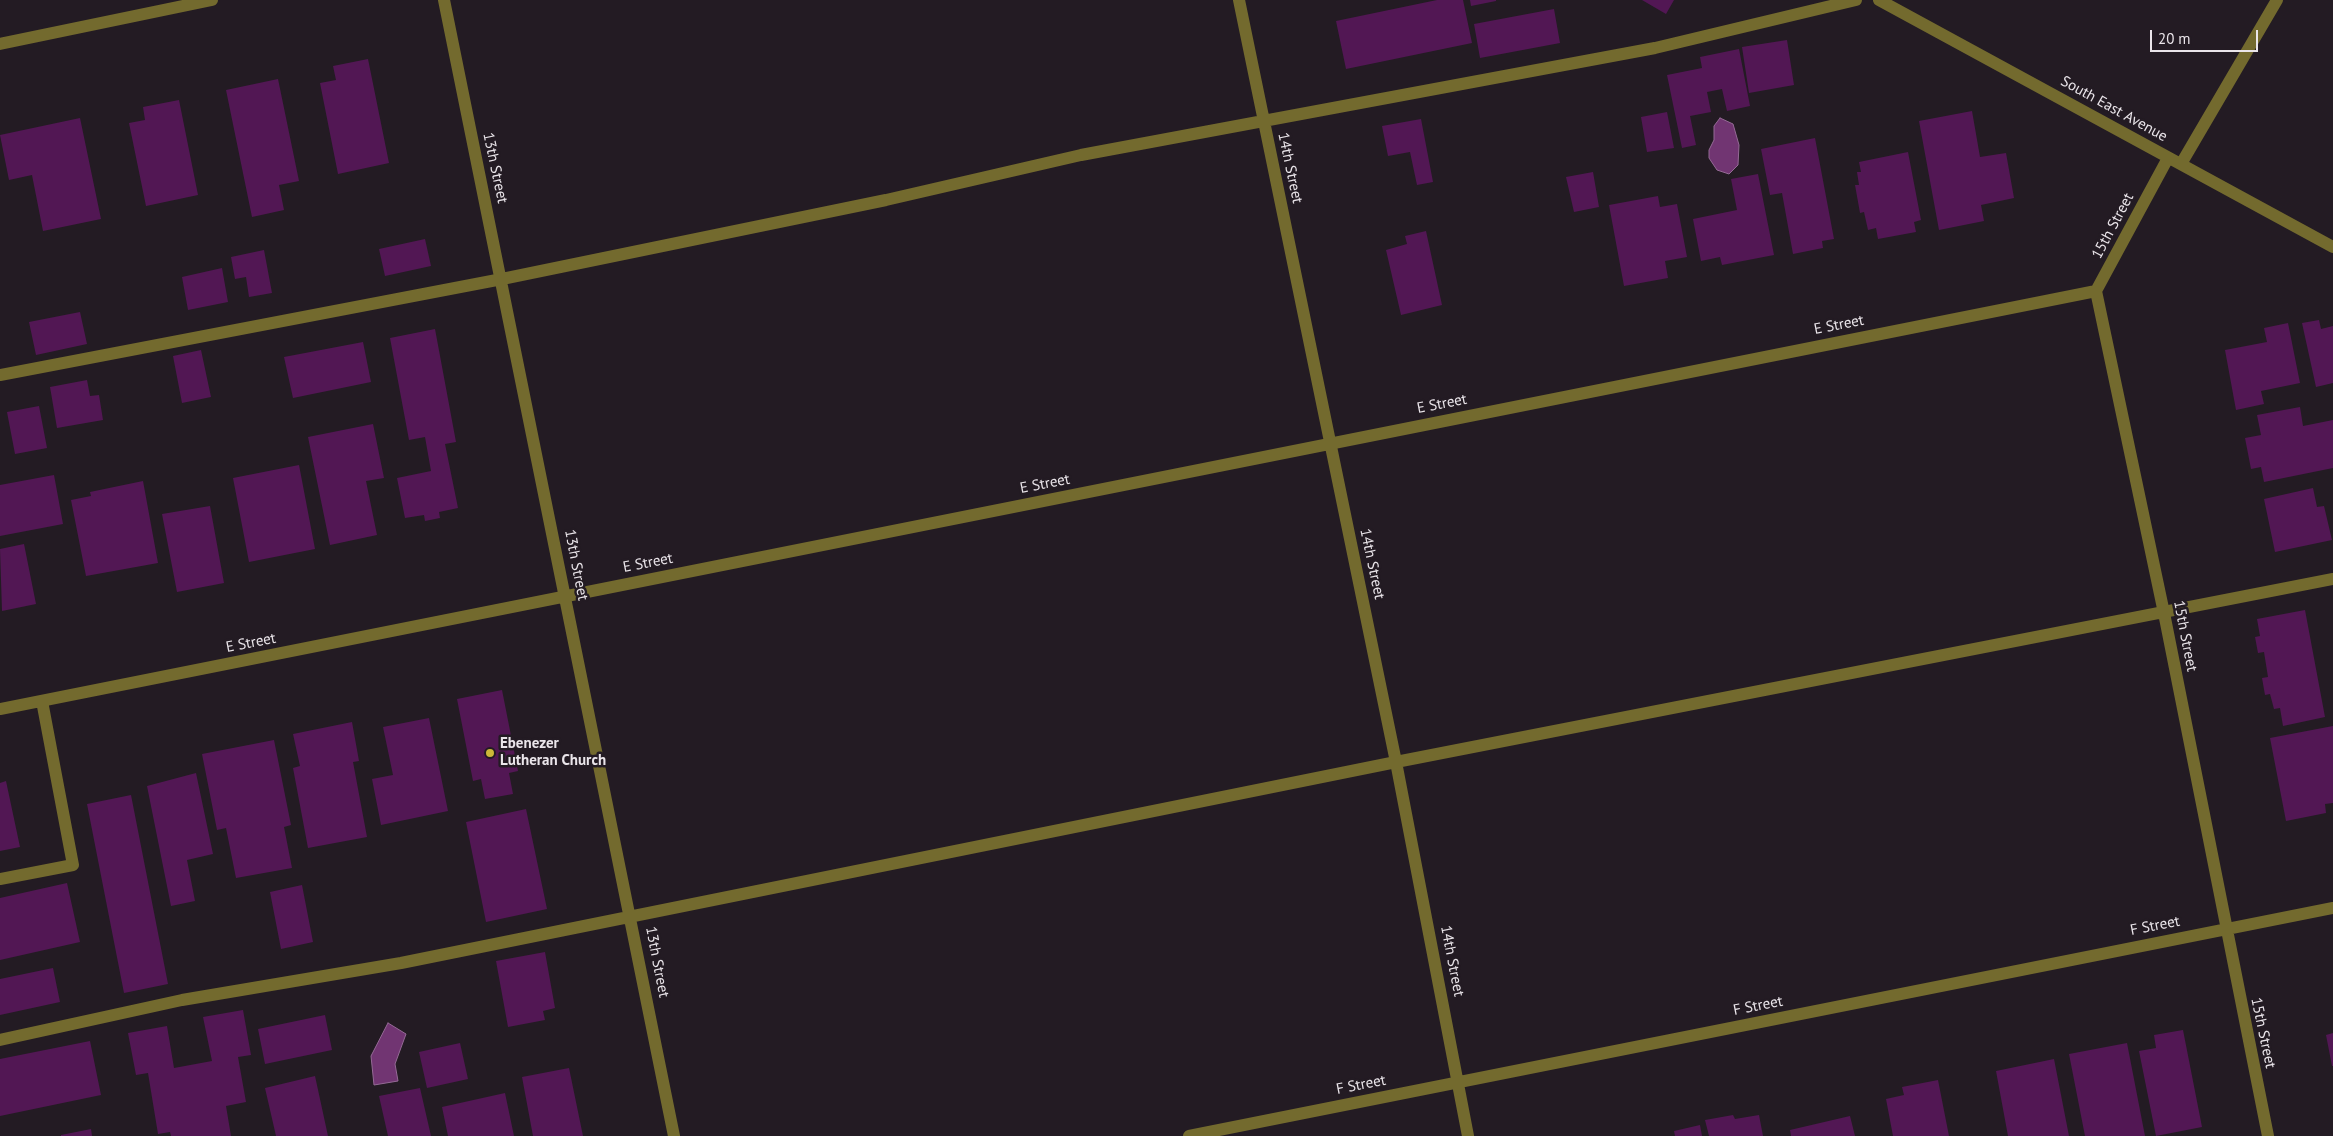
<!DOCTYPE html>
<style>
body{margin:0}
#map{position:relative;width:2333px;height:1136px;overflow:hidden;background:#231b23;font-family:"PT Sans",sans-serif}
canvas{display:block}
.scale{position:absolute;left:2150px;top:30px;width:108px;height:22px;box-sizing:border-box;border:2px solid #eae5ea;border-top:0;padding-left:6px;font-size:15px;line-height:18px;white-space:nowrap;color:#eae5ea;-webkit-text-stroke:4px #231b23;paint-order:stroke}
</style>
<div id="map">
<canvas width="2333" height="1136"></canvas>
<div class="scale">20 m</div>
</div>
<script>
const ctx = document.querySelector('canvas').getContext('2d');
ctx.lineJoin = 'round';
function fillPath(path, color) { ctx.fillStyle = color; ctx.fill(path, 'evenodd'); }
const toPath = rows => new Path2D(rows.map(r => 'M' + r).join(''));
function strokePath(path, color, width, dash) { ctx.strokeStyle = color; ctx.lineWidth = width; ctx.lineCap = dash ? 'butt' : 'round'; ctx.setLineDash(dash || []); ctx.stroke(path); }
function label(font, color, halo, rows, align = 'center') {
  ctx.font = font + ' "PT Sans",sans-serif'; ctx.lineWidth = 5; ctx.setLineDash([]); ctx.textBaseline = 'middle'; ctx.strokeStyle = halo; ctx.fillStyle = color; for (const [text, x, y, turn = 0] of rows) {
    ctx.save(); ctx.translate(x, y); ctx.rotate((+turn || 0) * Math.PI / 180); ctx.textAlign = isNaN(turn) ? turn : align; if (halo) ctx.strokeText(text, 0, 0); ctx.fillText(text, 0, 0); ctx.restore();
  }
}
const water = toPath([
 [1720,118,1733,124,1739,145,1738,165,1729,174,1717,170,1709,158,1709,150,1714,140,1714,126,1720,118],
 [388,1023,406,1034,395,1064,398,1081,374,1085,371,1056,388,1023]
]);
fillPath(water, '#713572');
strokePath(water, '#956a96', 1);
fillPath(toPath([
 [1437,0,1463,0,1472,43,1346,69,1336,21],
 [1470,0,1496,0,1496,1,1471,6],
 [1642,0,1674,0,1666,14],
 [1554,9,1560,43,1480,58,1474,24],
 [1787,40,1794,85,1749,93,1742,47],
 [1739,49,1750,106,1727,111,1722,89,1707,92,1711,112,1690,116,1696,145,1682,148,1667,75,1702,68,1700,57],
 [368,59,389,163,338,174,320,83,336,80,333,66],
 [278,79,299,181,279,185,284,210,252,217,226,90],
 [179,100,198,195,146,206,129,123,145,120,143,107],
 [1972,111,1980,157,2006,153,2014,198,1981,205,1984,221,1939,230,1919,121],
 [1667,112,1674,148,1647,152,1641,117],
 [80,118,101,219,43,231,32,175,9,180,0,135],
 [1421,119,1433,182,1417,185,1410,152,1388,156,1382,126],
 [1815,138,1834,239,1822,241,1823,248,1793,254,1782,193,1770,195,1761,149],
 [1908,152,1921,220,1914,222,1916,232,1878,239,1876,228,1868,230,1864,212,1860,213,1855,185,1859,185,1857,172,1861,172,1859,162],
 [1593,172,1599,207,1574,212,1566,177],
 [1758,174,1774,255,1722,265,1720,257,1701,261,1693,219,1737,210,1731,179],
 [1658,196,1660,207,1677,204,1687,257,1665,261,1668,278,1624,286,1609,205],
 [1426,231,1442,305,1401,315,1386,250,1407,244,1405,236],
 [425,239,431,266,385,276,379,249],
 [264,250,272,293,249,297,246,277,235,279,231,257],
 [222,268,228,302,188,310,182,277],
 [80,312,87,344,36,355,29,322],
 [2319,320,2321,329,2333,326,2333,383,2316,387,2302,323],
 [2288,323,2300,383,2261,391,2264,404,2236,410,2225,350,2267,342,2264,328],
 [435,329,456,442,445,444,458,508,439,512,440,518,425,521,424,515,405,518,397,478,431,471,425,437,409,440,390,338],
 [363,342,371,382,293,398,284,357],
 [201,350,211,397,182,403,173,356],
 [87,380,90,396,99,395,103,420,57,428,50,387],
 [39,406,47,448,15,454,7,412],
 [2300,407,2303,426,2333,420,2333,468,2264,482,2261,467,2251,469,2245,438,2261,435,2257,415],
 [373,424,384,478,366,481,377,535,330,545,308,437],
 [299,465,315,549,249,562,233,478],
 [54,475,63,524,0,536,0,485],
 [143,481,158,563,86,576,71,500,91,496,90,492],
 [2313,488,2317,507,2324,506,2332,540,2275,552,2264,499],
 [210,506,224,583,177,592,162,514],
 [24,544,36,604,2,611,0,549],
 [2305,610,2325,717,2283,726,2280,708,2274,709,2270,694,2265,695,2262,678,2268,677,2264,652,2258,653,2255,637,2260,636,2257,619],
 [502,690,518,771,509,773,513,794,485,799,481,779,473,781,457,699],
 [429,718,448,811,381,825,372,779,393,775,383,727],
 [352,722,359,761,353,762,367,837,308,848,293,768,300,766,293,734],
 [2333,726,2333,803,2325,804,2326,813,2286,821,2270,738],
 [274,740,291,825,284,827,292,868,236,878,226,828,217,830,202,754],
 [196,773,213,854,187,860,195,901,171,906,147,786],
 [6,781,20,847,0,851,0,783],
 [131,795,168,984,124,993,87,804],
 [526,809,547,909,486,922,466,822],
 [67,883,80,942,0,960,0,898],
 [302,885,313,942,281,949,270,892],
 [545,952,555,1008,543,1011,545,1020,508,1027,496,961],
 [53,968,60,1002,0,1015,0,979],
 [243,1010,251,1055,238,1057,246,1102,226,1106,231,1136,171,1136,170,1132,158,1134,148,1073,136,1075,128,1033,167,1026,174,1068,212,1061,203,1017],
 [325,1015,332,1050,265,1064,258,1029],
 [2183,1030,2202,1127,2156,1136,2139,1051,2156,1048,2154,1035],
 [2333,1033,2333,1066,2332,1066,2326,1035],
 [90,1041,101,1095,0,1116,0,1059],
 [460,1043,468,1079,427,1088,419,1052],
 [2127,1043,2145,1136,2085,1136,2069,1054],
 [2054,1059,2069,1136,2008,1136,1996,1071],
 [569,1068,583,1136,533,1136,522,1077],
 [315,1076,328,1136,276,1136,265,1088],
 [1938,1080,1949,1136,1893,1136,1886,1099,1904,1095,1902,1087],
 [420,1088,431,1136,388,1136,379,1096],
 [505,1093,514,1136,448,1136,442,1107],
 [1733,1115,1735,1119,1759,1115,1763,1136,1709,1136,1705,1120],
 [1850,1116,1855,1136,1791,1136,1790,1130],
 [1700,1125,1702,1136,1675,1136,1674,1131],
 [91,1129,92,1136,61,1136,61,1135]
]), '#521754');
strokePath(toPath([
 [444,0,674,1136],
 [1239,0,1396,762,1468,1136],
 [1879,0,2333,247],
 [0,44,212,0],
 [2168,158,2096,291,2164,613,2268,1136],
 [2181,164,2277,0],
 [0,375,502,279,886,200,1081,155,1655,48,1856,0],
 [0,709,2096,291],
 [0,879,73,865,42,701],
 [0,1040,182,1000,401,963,1396,762,2333,579],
 [1189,1136,2333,908]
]), '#736a2e', 12);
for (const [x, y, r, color] of [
 [490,753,5,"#ccb938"]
]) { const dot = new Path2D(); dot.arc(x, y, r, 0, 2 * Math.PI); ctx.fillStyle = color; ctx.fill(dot); strokePath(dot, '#231b23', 2); }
label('15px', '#eae5ea', '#231b23', [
 ["South East Avenue",2114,109,29],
 ["13th Street",495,168,78],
 ["14th Street",1290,168,78],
 ["15th Street",2113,226,-62],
 ["E Street",1839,325,-11],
 ["E Street",1442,404,-11],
 ["E Street",1045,484,-11],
 ["E Street",648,563,-11],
 ["14th Street",1372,564,78],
 ["13th Street",576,565,79],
 ["15th Street",2185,636,79],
 ["E Street",251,643,-11],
 ["F Street",2155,926,-11],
 ["14th Street",1452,961,79],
 ["13th Street",657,962,79],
 ["F Street",1758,1006,-11],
 ["15th Street",2263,1033,78],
 ["F Street",1361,1085,-11]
]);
label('bold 15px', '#eae5ea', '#231b23', [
 ["Ebenezer",500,744],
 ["Lutheran Church",500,761]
], 'left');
</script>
